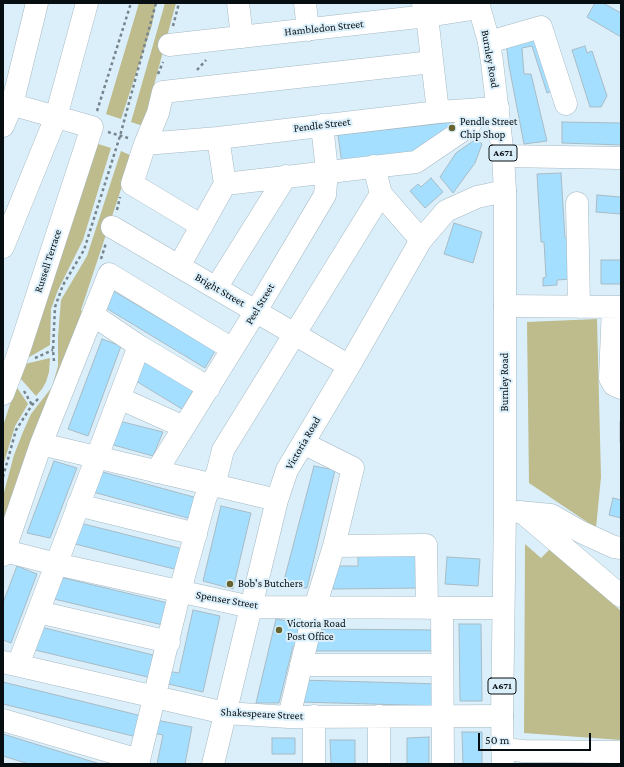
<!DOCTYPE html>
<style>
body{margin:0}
#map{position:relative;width:624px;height:767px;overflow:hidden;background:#dbeffa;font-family:"Crimson Pro",serif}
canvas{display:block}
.frame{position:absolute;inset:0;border:4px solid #070e12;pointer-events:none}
.scale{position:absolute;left:478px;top:733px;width:113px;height:18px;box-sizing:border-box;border:2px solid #070e12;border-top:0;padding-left:5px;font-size:12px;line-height:14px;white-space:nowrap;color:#070e12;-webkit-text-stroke:3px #dbeffa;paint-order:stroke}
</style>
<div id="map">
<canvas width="624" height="767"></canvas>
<div class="frame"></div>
<div class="scale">50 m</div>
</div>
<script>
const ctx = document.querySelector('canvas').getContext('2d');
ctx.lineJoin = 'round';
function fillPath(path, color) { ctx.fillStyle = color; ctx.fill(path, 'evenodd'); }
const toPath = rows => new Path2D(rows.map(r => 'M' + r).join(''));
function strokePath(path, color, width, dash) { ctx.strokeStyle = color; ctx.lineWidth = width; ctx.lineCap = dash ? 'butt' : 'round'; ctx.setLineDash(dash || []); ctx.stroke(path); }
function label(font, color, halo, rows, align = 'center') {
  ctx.font = font + ' "Crimson Pro",serif'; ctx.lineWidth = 4; ctx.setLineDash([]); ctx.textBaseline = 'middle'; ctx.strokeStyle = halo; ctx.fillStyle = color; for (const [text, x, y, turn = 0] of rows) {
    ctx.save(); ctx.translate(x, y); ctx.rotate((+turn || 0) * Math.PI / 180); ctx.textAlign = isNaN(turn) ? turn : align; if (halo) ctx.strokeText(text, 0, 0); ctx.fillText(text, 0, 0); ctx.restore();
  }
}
fillPath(toPath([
 [139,3,156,3,152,25,121,119,106,114],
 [165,3,176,3,143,126,131,122],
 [95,143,111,148,83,240,58,290,51,309,50,345,26,359],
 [121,151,132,156,81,310,86,316,3,543,3,496,14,455,23,432,31,414,52,387,58,366,58,336,61,300,87,256],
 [597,319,601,477,596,528,529,483,527,322],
 [50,358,49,372,46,382,42,389,36,396,20,378,25,364],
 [16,386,28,404,15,426,3,466,3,426],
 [525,544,541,558,550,549,621,611,621,740,524,733]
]), '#bebb8c');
const building = toPath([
 [595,3,603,3,621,13,621,37,587,17,595,3],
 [542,32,558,89,547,93,532,46,522,48,524,74,531,74,547,141,524,144,509,66,506,42,542,32],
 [585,46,587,53,592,51,607,96,601,107,590,107,572,50,585,46],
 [453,122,463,130,423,155,342,164,338,135,453,122],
 [562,122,621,123,621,145,562,143,562,122],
 [476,139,482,144,475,163,453,193,440,177,456,153,476,139],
 [561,173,565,238,569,238,571,279,557,280,557,285,543,286,543,278,546,277,544,242,541,242,537,174,561,173],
 [431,178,443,192,425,208,410,191,418,184,421,187,431,178],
 [597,195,621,197,621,214,596,212,597,195],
 [454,223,482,232,473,263,444,254,454,223],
 [601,260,621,260,621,284,601,284,601,260],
 [110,289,215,351,205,368,101,305,110,289],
 [102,339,121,346,88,436,68,429,102,339],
 [143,358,194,390,182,409,131,378,143,358],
 [115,420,163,432,153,456,110,444,115,420],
 [620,422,621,422,621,443,620,443,620,422],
 [54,461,77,468,50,538,27,533,54,461],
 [314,466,335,470,307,588,282,588,314,466],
 [99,471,201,499,195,520,93,492,99,471],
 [613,498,621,500,621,518,609,515,613,498],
 [221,506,251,513,233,589,203,581,221,506],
 [80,523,187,550,182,571,75,544,80,523],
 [418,554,423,588,333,589,332,566,358,566,358,555,418,554],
 [447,557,480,559,478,586,445,584,447,557],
 [17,566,37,574,11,643,3,640,3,603,17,566],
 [60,577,172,604,167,626,54,599,60,577],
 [193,610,220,616,203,692,164,683,167,671,179,673,193,610],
 [276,619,307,624,302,648,293,646,279,703,256,703,276,619],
 [459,624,481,624,482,701,460,701,459,624],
 [41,627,161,657,156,679,35,650,41,627],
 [316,629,439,630,439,651,312,651,316,629],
 [299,680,442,684,442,706,299,702,299,680],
 [3,682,146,717,141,738,3,704,3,682],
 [156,720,192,727,185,764,157,764,163,735,153,733,156,720],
 [462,732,482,732,482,764,463,764,462,732],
 [3,734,100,764,29,764,3,756,3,734],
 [429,737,429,764,407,764,407,738,429,737],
 [272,738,295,738,295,754,272,754,272,738],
 [330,740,355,740,355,764,331,764,330,740]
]);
fillPath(building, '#a4dfff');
strokePath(building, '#a8bbc5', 1);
const minor = toPath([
 [238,3,242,37],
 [305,3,308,30],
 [423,3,427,16,438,112],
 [489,42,541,27,566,104],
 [169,45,427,16,479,8],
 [3,102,92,127,16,360,3,394],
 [3,126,12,105,37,3],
 [218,138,225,184],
 [145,144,218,138,438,112,498,108],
 [503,156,621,158],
 [225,184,416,162,469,126,479,109],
 [381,194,421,240],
 [577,203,579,307],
 [202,226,132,184,145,144,158,113,163,92,432,62],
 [112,227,349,366],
 [3,247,56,117,87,3],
 [179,266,225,184],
 [216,288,286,176],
 [505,306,621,307],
 [613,307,610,378,614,385,621,388],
 [93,315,139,346,209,388],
 [119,398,184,427],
 [41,444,277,500],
 [156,472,256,311,325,195,327,171,322,125],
 [78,505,196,534],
 [518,512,551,515,581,532,614,547,621,548],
 [522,512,621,596],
 [334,546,426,545,427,608],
 [5,551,56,564,251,607,503,608],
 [3,555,41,444,109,274,232,349],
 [442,608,443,764],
 [38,612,169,642],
 [3,662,225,713,289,717,502,716],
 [18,665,139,346],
 [301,665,442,665],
 [289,717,315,607,334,546,353,468,303,443],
 [3,720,139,760],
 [502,749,524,751,621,752],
 [138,764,180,591,205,499,211,484,217,474,223,450,381,194,374,166],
 [213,764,277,500,287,470,349,366,421,240,446,211,477,197,505,191],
 [314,764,314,716],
 [379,764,379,716]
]);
const major = toPath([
 [478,3,489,42,492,62,503,156,505,191,505,510,502,716,503,764]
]);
strokePath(minor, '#a6b9c3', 23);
strokePath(major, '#a6b9c3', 23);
strokePath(toPath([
 [173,26,179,3],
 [197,70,206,60],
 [158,74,163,62],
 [97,111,131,3],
 [108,132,128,138],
 [117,210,120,197],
 [101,259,106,243],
 [35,358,53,350],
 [54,361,53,350,55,307,63,285,84,250,120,136,156,3],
 [24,391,32,405],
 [3,477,16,430,32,405,39,398]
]), '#76848c', 2.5, [3, 3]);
strokePath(minor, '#fff', 22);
strokePath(major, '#fff', 22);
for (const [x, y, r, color] of [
 [452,128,4,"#67632f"],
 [230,584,4,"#67632f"],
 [279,630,4,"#67632f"]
]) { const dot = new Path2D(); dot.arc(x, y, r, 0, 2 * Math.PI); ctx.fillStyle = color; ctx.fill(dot); strokePath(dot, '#dbeffa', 1.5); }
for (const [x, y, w] of [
 [503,153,28],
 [502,686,28]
]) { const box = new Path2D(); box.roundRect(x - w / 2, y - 8, w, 16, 3); ctx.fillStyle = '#dbeffa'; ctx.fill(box); strokePath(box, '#070e12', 1); }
label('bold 10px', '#070e12', null, [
 ["A671",503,153],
 ["A671",502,686]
]);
label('11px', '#070e12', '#dbeffa', [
 ["Hambledon Street",324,28,-6],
 ["Burnley Road",490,59,80],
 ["Pendle Street",322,125,-7],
 ["Russell Terrace",48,261,-72],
 ["Bright Street",220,290,30],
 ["Peel Street",260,304,-59],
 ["Burnley Road",505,382,-90],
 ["Victoria Road",303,443,-60],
 ["Spenser Street",227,600,10],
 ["Shakespeare Street",262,714,3]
]);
label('11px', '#070e12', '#dbeffa', [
 ["Pendle Street",460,122],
 ["Chip Shop",460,135],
 ["Bob's Butchers",238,584],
 ["Victoria Road",287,624],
 ["Post Office",287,637]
], 'left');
</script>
